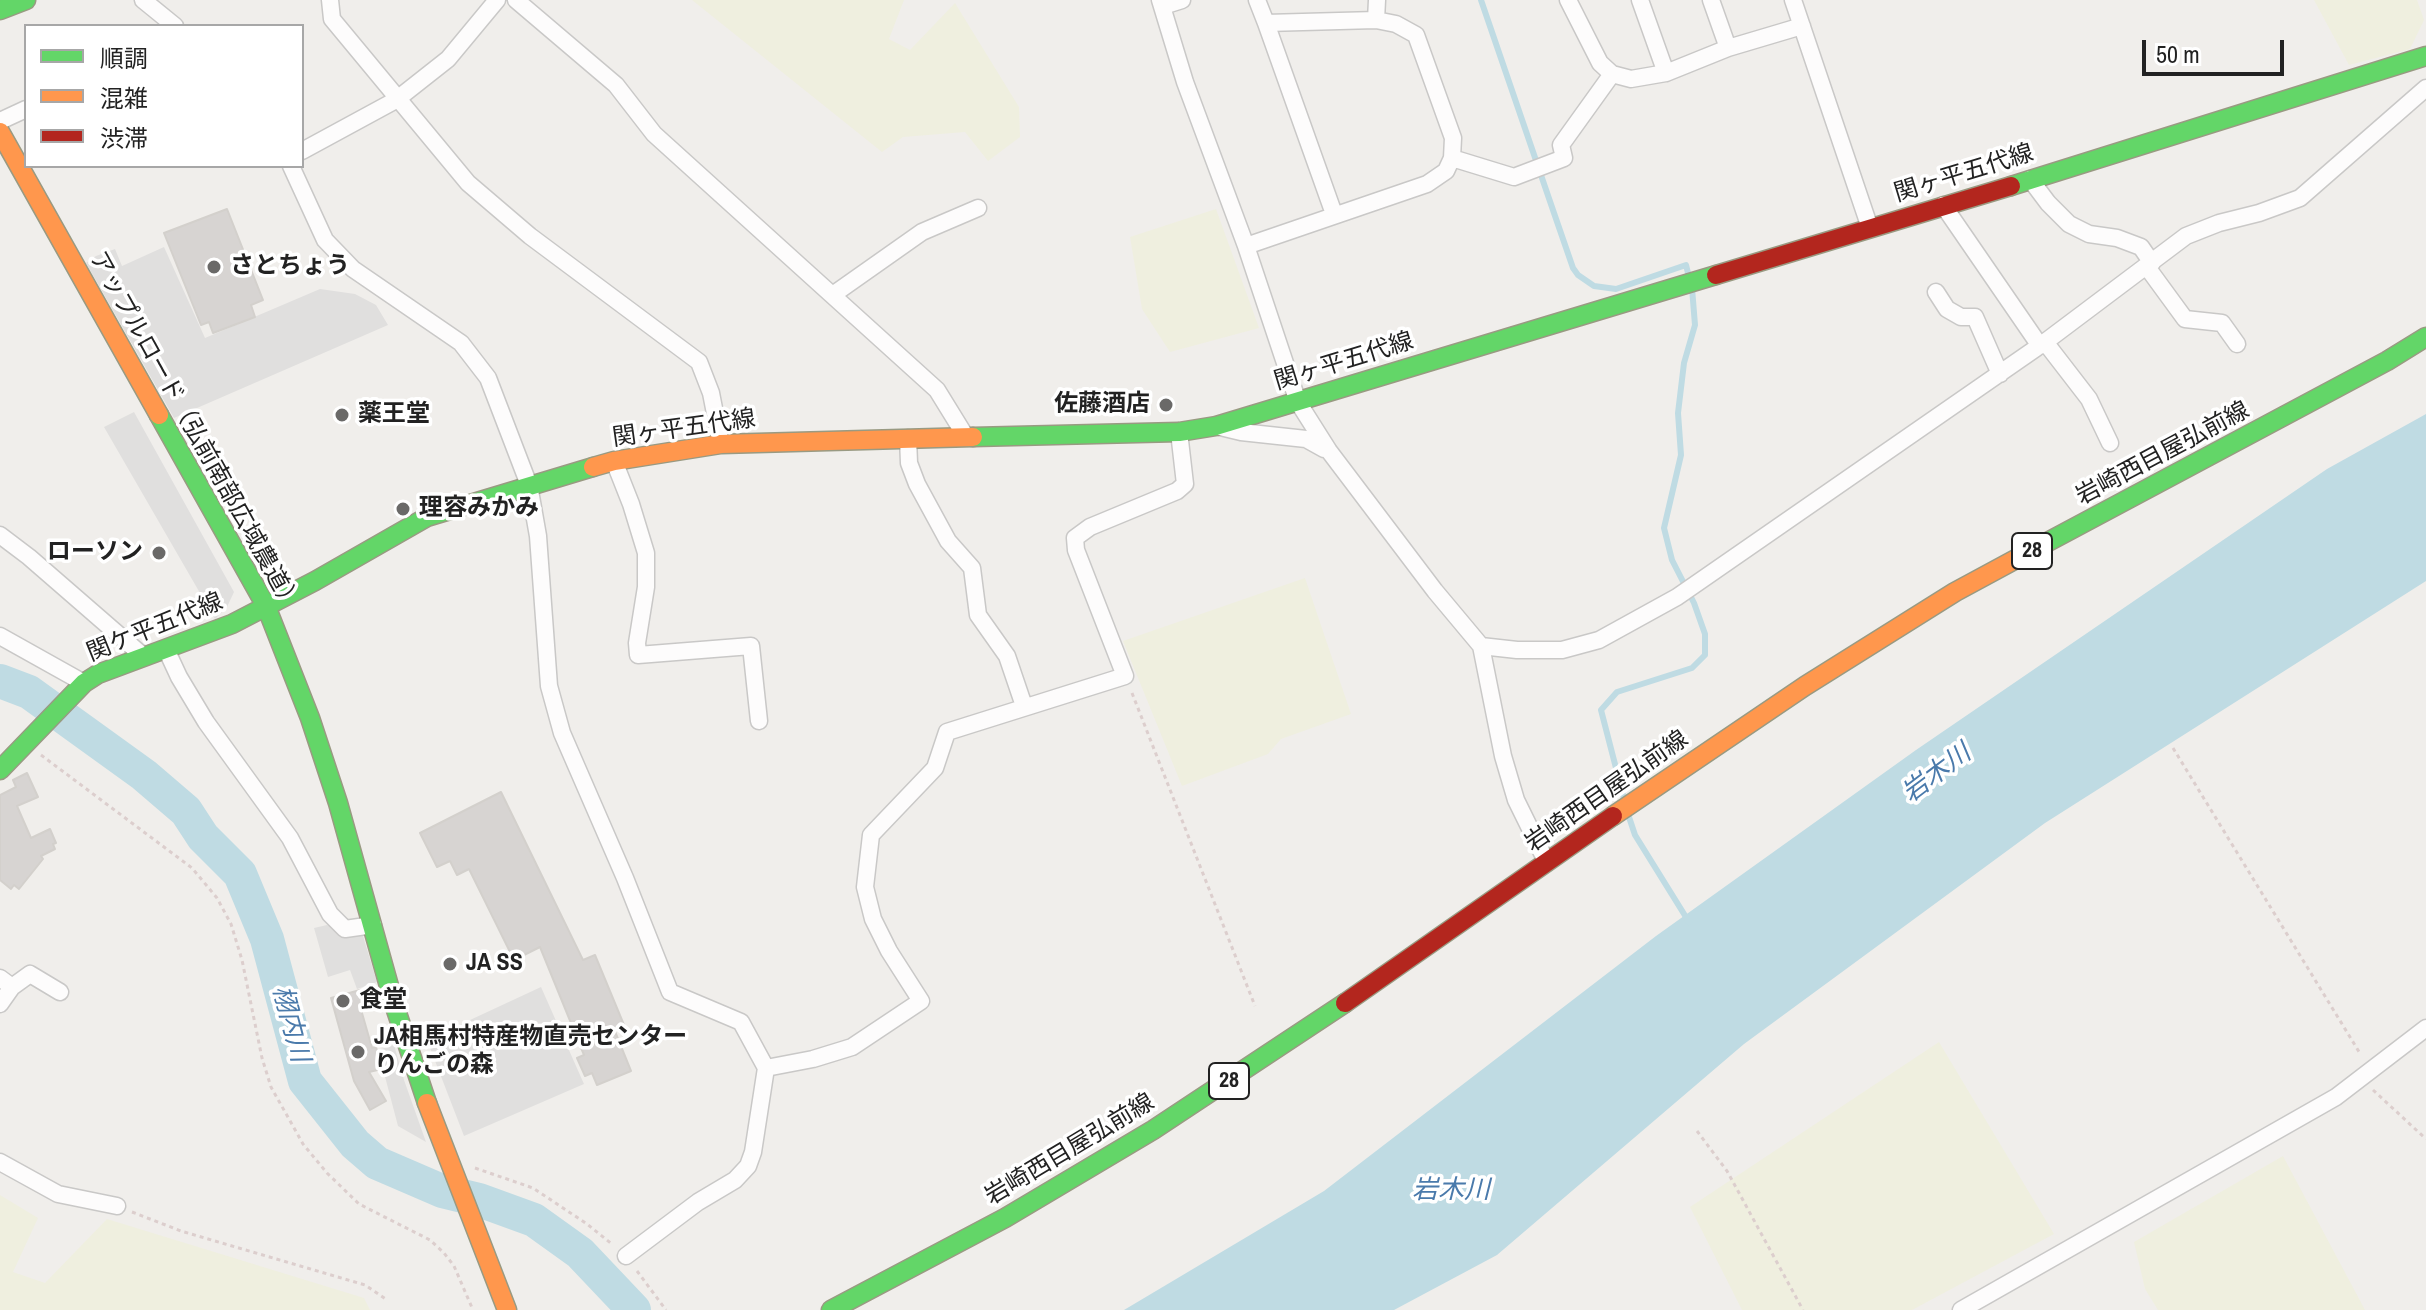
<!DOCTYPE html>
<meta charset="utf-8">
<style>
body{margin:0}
#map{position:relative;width:2426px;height:1310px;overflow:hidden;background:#f0eeeb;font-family:"Archivo Narrow","Noto Sans JP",sans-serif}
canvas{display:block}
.legend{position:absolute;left:24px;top:24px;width:280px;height:144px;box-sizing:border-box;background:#fff;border:2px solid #a7a7a7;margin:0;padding:10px 14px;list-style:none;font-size:24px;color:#222}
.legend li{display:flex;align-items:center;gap:16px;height:40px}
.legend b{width:40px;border:2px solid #a7a7a7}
.scale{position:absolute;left:2142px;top:40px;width:142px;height:36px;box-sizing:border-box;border:4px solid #222;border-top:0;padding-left:10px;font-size:24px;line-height:28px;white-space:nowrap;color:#222;-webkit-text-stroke:6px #fff;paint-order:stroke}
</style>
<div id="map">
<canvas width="2426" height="1310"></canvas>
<ul class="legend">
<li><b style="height:10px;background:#63d668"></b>順調</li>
<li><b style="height:10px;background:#ff974d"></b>混雑</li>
<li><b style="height:10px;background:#b3261e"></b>渋滞</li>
</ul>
<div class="scale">50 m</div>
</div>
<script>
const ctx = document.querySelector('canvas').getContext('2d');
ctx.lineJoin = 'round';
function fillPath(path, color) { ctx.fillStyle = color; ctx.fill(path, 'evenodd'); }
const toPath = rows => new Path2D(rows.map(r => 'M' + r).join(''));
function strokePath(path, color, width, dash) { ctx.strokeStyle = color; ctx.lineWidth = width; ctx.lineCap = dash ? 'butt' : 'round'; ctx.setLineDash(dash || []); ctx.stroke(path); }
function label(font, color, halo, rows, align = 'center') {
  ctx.font = font + ' "Archivo Narrow","Noto Sans JP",sans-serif'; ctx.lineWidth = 7; ctx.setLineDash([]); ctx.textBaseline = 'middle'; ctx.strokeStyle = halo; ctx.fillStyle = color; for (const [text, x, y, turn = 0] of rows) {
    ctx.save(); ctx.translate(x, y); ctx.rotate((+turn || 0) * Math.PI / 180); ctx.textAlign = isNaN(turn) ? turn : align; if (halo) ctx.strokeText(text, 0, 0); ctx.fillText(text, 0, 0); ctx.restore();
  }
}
fillPath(toPath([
 [692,0,904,0,889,39,910,50,955,3,1019,107,1020,137,988,161,965,132,903,137,882,152],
 [2314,0,2417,0,2424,20,2410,49,2349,65],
 [1216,209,1259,328,1170,352,1142,309,1130,237],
 [1305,578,1351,714,1281,739,1268,754,1182,786,1123,641],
 [1939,1042,2054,1234,1912,1310,1742,1310,1690,1207],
 [2283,1156,2365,1310,2158,1310,2145,1289,2134,1242],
 [0,1195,38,1218,13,1272,45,1283,107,1219,364,1298,370,1310,0,1310]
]), '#efefdf');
fillPath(toPath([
 [164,247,205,338,320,289,355,294,376,305,388,325,174,418,86,263,96,256,115,249,122,266],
 [134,412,234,592,227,607,215,619,104,427],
 [327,925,363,936,377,982,357,989,350,970,328,977,314,928],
 [541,987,584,1084,464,1136,427,1040],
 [394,1045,404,1080,426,1142,398,1126,378,1050]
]), '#e0dfde');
fillPath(toPath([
 [2426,414,2426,581,2045,823,1744,1044,1497,1255,1394,1310,1124,1310,1324,1191,1656,936,1916,750,2327,469]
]), '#bfdbe3');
strokePath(toPath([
 [1481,0,1554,213,1573,268,1578,275,1594,286,1616,289,1686,265,1689,277],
 [1624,799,1601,710,1617,692,1692,668,1705,655,1705,634,1694,603,1672,560,1664,528,1681,455,1678,413,1684,363,1695,325,1692,288],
 [1628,814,1635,835,1689,922]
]), '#bfdbe3', 6);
strokePath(toPath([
 [0,681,29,692,144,775,186,811,203,837,240,874,267,939,305,1081,355,1144,377,1163,442,1191,479,1200,534,1220,580,1253,634,1310]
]), '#bfdbe3', 34);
const building = toPath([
 [227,209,263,300,251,305,255,317,213,333,209,322,201,325,164,233,227,209],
 [27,773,38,797,17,806,31,838,50,829,56,843,53,844,55,849,41,856,43,859,19,889,14,885,11,889,0,880,0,795,16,787,13,780,27,773],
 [501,792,583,960,595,955,624,1025,614,1029,631,1071,597,1085,592,1073,585,1076,577,1058,584,1055,540,947,514,960,469,869,457,875,450,861,437,867,420,833,501,792],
 [360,990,364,1005,360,1006,372,1048,376,1047,382,1069,369,1072,386,1101,370,1110,354,1081,331,998,360,990]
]);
fillPath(building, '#d7d4d2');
strokePath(building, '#d3d0cc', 2);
const street = toPath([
 [143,0,175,26],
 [330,0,332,19,468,183,530,236,699,362,711,393,721,444],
 [516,0,616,85,654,134,937,390,966,437],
 [1160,0,1185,82,1246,246,1298,402,1329,451,1435,591,1481,646,1517,650,1562,650,1599,640,1677,597,2045,342,2186,236,2219,223,2259,213,2300,198,2426,88],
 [1568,0,1600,63,1612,74,1631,79,1666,73,1728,48,1802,26],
 [1640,0,1666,73],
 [1711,0,1728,48],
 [1793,0,1870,228],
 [1163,6,1182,0],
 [1376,20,1377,0],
 [1266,23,1334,214],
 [0,121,26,109],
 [302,151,396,100,448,59,497,0],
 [1452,158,1514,177,1564,158,1561,145,1612,74],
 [291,166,325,240,353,269,461,343,488,378,529,485,538,536,549,686,562,733,625,878,670,992,741,1022,766,1068,753,1152,748,1166,735,1180,698,1202,626,1256],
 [2030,179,2048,203,2069,224,2089,234,2117,238,2141,247,2152,263],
 [1943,205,2040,346],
 [1246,246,1427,184,1446,171,1452,158,1453,138,1416,35,1396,24,1376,20,1266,23,1257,0],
 [2147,267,2185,319,2222,323,2237,344],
 [1936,292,1947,309,1961,317,1975,317,2000,374],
 [834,294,922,232,978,208],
 [2045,342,2089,399,2110,443],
 [1216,426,1241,432,1306,439,1324,449],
 [908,438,909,463,917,484,948,541,972,568,978,615,1007,656,1024,706],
 [614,461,631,504,646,553,646,587,637,643,638,655,751,646,759,721],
 [0,535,29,557,143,656],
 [0,636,84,683],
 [1481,646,1503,756,1516,800,1547,863],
 [166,649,179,677,206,722,290,838,330,914,345,929,373,925],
 [0,978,12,987,30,974,60,992],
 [0,1004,12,987],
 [766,1068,813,1059,852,1047,921,1001,889,951,873,919,865,887,871,835,935,768,947,732,1125,676,1076,550,1075,538,1090,527,1177,491,1185,484,1179,432],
 [0,1162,58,1194,117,1206],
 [1961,1310,2336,1097,2426,1028]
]);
const fast = toPath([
 [0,10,26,0],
 [2011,186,2426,56],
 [159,415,266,606,310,718,338,803,394,1004,427,1103],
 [973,437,1179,432,1216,426,1716,275],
 [2042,545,2387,361,2426,337],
 [0,770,84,683,98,674,232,624,315,581,427,517,593,467],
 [831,1310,1005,1218,1153,1130,1345,1003]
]);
const slow = toPath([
 [0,132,159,415],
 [593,467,614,461,721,444,973,437],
 [1613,816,1805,686,1955,592,2042,545],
 [427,1103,507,1310]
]);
const jam = toPath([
 [1716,275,2011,186],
 [1345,1003,1613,816]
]);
strokePath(street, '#c9c8c7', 19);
strokePath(fast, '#999a82', 21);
strokePath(slow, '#999a82', 21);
strokePath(jam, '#999a82', 21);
strokePath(toPath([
 [1132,693,1255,1006],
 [2173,748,2361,1055],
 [41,755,192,868,217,898,231,924,242,960,262,1058,271,1087,303,1144,327,1173,359,1204,430,1240,444,1253,454,1266,473,1310],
 [2373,1090,2426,1139],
 [1697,1131,1727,1171,1803,1310],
 [475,1168,533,1188,587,1224,613,1245],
 [132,1212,181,1231,365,1285,387,1300],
 [637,1271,666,1310]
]), '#dccecd', 3, [4, 4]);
strokePath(street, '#fdfcfc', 16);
strokePath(fast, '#63d668', 18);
strokePath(slow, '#ff974d', 18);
strokePath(jam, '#b3261e', 18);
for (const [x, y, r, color] of [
 [214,267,8,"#6a6968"],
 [1166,405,8,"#6a6968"],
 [342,415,8,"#6a6968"],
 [403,509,8,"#6a6968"],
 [159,553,8,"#6a6968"],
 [450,964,8,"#6a6968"],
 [343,1001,8,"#6a6968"],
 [358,1052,8,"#6a6968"]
]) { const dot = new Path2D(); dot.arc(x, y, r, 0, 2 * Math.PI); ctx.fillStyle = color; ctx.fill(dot); strokePath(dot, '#fff', 3); }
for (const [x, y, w] of [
 [2032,551,40],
 [1229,1081,40]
]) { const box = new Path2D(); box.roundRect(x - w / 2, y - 18, w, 36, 6); ctx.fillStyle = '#fff'; ctx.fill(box); strokePath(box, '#222', 2); }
label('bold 22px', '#222', null, [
 ["28",2032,551],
 ["28",1229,1081]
]);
label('24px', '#222', '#fff', [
 ["関ヶ平五代線",1964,174,-17],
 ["関ヶ平五代線",1344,362,-17],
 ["関ヶ平五代線",684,429,-8],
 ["アップルロード（弘前南部広域農道）",194,432,61],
 ["岩崎西目屋弘前線",2163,454,-28],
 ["関ケ平五代線",155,628,-22],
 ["岩崎西目屋弘前線",1607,792,-35],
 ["岩崎西目屋弘前線",1070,1150,-31]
]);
label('bold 24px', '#222', '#fff', [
 ["さとちょう",230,267],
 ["佐藤酒店",1150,405,"right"],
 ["薬王堂",358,415],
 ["理容みかみ",419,509],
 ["ローソン",143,553,"right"],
 ["JA SS",466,964],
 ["食堂",359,1001],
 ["JA相馬村特産物直売センター",374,1038],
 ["りんごの森",374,1066]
], 'left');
label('italic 26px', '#4a7aab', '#fff', [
 ["岩木川",1937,774,-37],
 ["栩内川",290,1024,75],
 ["岩木川",1451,1191]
]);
</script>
